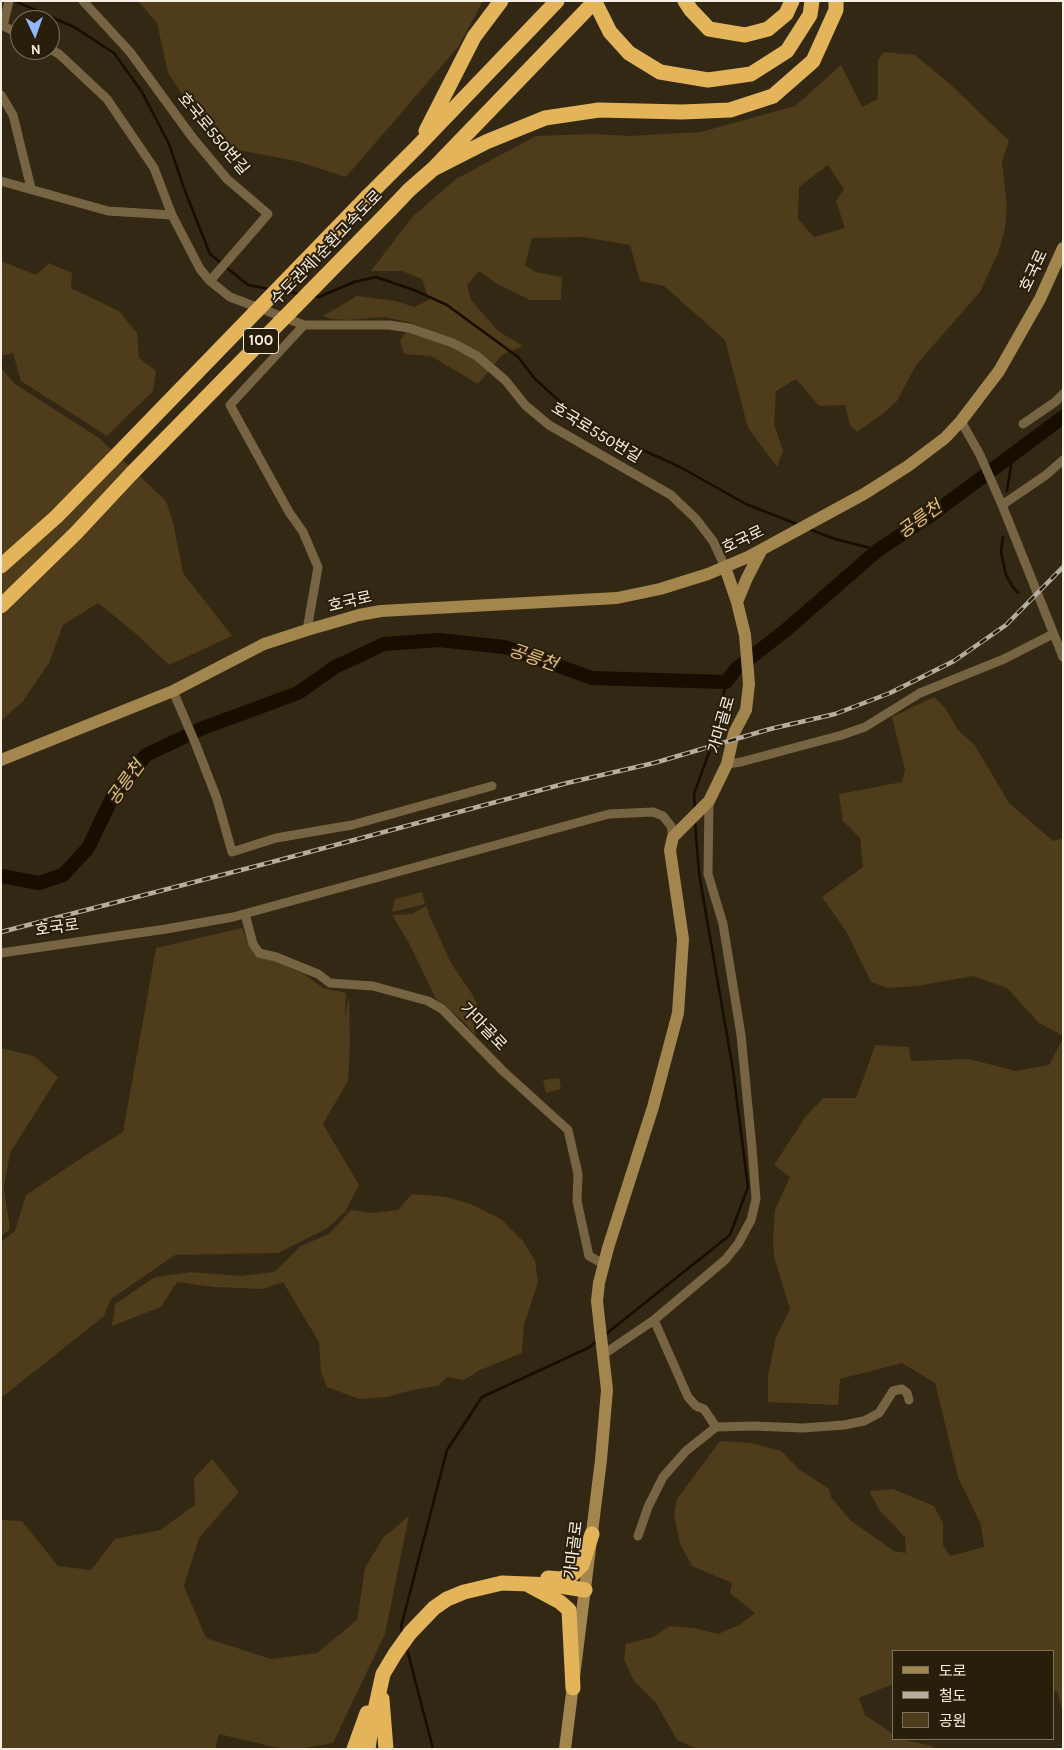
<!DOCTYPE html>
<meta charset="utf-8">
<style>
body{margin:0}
#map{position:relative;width:1064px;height:1750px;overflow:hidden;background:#332813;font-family:Karla,"Noto Sans KR",sans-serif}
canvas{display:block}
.frame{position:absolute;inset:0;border:2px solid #f6efe2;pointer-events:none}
.legend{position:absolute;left:892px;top:1650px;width:162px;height:90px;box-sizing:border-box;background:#291e09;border:1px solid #7b7260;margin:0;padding:6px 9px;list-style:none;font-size:15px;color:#f6efe2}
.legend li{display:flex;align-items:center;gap:10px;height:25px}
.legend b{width:25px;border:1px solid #7b7260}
.north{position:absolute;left:10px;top:10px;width:50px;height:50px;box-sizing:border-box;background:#291e09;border:1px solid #7b7260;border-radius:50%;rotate:177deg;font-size:14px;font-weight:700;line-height:20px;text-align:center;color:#f6efe2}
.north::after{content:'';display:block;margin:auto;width:18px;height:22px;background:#90b8fd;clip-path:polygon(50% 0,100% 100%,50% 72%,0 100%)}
</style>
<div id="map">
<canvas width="1064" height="1750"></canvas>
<div class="frame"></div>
<ul class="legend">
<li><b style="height:6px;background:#a3854e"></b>도로</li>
<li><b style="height:6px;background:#b5ad9d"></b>철도</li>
<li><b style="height:14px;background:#4e3c1a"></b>공원</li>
</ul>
<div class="north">N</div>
</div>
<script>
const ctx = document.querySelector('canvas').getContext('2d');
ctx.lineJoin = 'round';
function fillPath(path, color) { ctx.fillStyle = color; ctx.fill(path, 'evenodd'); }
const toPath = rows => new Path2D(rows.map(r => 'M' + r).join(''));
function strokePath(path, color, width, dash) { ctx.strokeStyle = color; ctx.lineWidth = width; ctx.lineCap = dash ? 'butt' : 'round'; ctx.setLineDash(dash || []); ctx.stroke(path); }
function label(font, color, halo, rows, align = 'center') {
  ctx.font = font + ' Karla,"Noto Sans KR",sans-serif'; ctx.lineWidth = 4; ctx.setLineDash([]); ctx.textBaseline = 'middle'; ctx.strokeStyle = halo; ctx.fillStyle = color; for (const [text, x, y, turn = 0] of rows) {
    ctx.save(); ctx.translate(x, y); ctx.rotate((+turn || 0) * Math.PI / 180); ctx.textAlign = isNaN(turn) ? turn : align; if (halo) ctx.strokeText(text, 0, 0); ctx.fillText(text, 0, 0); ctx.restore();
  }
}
fillPath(toPath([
 [138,1,483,1,458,47,346,177,296,161,238,150,199,120,168,73,157,23],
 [884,52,915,55,949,83,1009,141,1002,161,1007,207,1005,229,998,253,980,292,916,365,897,401,884,413,857,432,850,425,845,405,819,406,796,379,776,391,774,424,783,451,777,467,748,428,725,340,664,286,640,281,630,245,583,237,532,238,525,265,535,272,562,277,561,300,530,300,497,284,479,271,467,285,471,300,498,331,523,346,502,355,478,384,431,356,404,354,400,341,412,323,384,317,348,320,332,319,323,316,357,296,396,301,414,307,429,300,422,279,402,271,371,271,412,217,456,179,536,136,594,134,629,136,701,132,795,106,841,65,862,107,878,99,878,60],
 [828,165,844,189,836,201,845,228,814,237,798,219,799,187],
 [1,261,36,275,49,263,72,273,71,288,119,311,137,333,139,358,156,371,153,391,107,436,21,381,13,353,1,356],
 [1,368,15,384,99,438,166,501,173,522,183,573,232,636,169,665,134,632,98,603,63,625,49,663,23,701,1,721],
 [934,697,945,708,959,731,974,744,1009,803,1053,841,1063,838,1063,1036,1039,1023,1007,988,973,976,917,986,888,988,871,982,846,931,822,897,863,867,860,838,843,821,839,794,902,782,905,770,892,717],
 [422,892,425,904,392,912,395,899],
 [426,906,431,919,451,963,472,994,483,1016,472,1018,476,1036,462,1020,436,999,410,945,392,915,412,914],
 [242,928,254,955,272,960,304,974,323,988,346,993,345,1019,349,995,350,1044,348,1081,323,1124,359,1185,345,1212,326,1229,278,1253,175,1255,111,1299,104,1316,1,1398,1,1242,15,1231,26,1195,92,1151,123,1132,156,948],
 [1063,1038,1063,1713,1057,1691,1053,1691,1053,1651,893,1651,893,1684,859,1698,865,1715,893,1734,893,1739,900,1739,933,1746,933,1749,698,1749,677,1740,656,1703,634,1681,624,1660,626,1644,653,1637,670,1626,694,1628,718,1634,741,1624,755,1613,730,1593,732,1583,692,1566,680,1544,674,1515,677,1499,720,1441,751,1443,781,1451,800,1470,829,1489,831,1497,850,1520,894,1551,906,1553,905,1537,880,1511,869,1491,893,1489,934,1506,943,1523,943,1545,950,1556,984,1547,981,1525,958,1477,935,1383,902,1363,840,1379,838,1405,768,1402,768,1376,776,1337,790,1309,774,1257,773,1240,775,1210,790,1177,774,1165,806,1116,824,1098,856,1098,868,1066,875,1045,909,1047,911,1061,969,1059,1016,1071,1049,1065],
 [1,1048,34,1056,58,1077,10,1153,4,1187,10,1229,1,1237],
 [559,1078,561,1089,546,1093,543,1080],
 [412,1194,446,1197,471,1204,501,1219,523,1241,535,1261,538,1282,524,1325,522,1353,480,1370,464,1380,447,1377,438,1386,412,1390,387,1397,359,1399,327,1387,321,1372,319,1342,283,1282,263,1289,213,1287,177,1282,161,1307,112,1326,115,1304,155,1277,191,1272,241,1276,274,1272,301,1246,329,1234,351,1210,373,1213,398,1210],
 [212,1459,239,1492,199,1538,184,1586,206,1638,271,1659,317,1653,357,1620,365,1568,383,1538,409,1516,385,1634,333,1743,300,1749,282,1749,219,1734,215,1749,1,1749,1,1520,22,1521,58,1566,91,1570,115,1539,160,1530,195,1505,194,1478]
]), '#4e3c1a');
strokePath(toPath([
 [15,1,74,27,114,53,142,92,169,144,185,191,210,254,248,285,269,289],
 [284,291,301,294],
 [314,296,319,297,354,282,376,277,414,290,447,305,518,357,535,379,576,416,614,437,680,467,746,504,799,525],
 [1007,491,1013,453],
 [809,529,835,539,878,550],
 [1003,537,1001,552,1006,575,1013,587,1018,593],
 [695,809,694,794,716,733,726,682],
 [606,1334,730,1235,748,1187,733,1070,699,873,695,822],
 [403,1634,401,1627,447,1450,482,1397,588,1348,597,1341],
 [407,1649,433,1749]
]), '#170d00', 2.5);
strokePath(toPath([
 [1,876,39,883,63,875,88,848,114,794,146,755,203,728,298,693,335,667,384,644,439,640,505,647,592,678,726,682,736,669,786,630,878,550,934,513,1063,417]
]), '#170d00', 14);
strokePath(toPath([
 [83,1,130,52,192,137,227,179,268,214,210,281],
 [1,25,20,34],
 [3,26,9,1],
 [50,49,59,54,107,99,154,168,172,215,200,269,210,281,230,297,304,325,389,325,409,328,453,343,477,356,506,381,525,405,549,425,671,495,696,519,713,541,725,567],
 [1,95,13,115,31,188],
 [1,181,108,211,172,215],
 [304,325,230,405,289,512,303,532,318,567,307,630],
 [961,421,980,455,1002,505,1063,657],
 [1023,424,1055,402,1063,394],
 [1002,505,1046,475,1063,460],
 [173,691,196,745,217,799,232,852,276,838,352,825,492,786],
 [727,764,741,762,842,735,865,727,920,693,1004,659,1053,634],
 [245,914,253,944,259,953,276,957,318,974,330,983,373,986,428,1001,442,1009,503,1071,568,1130,578,1174,577,1201,589,1256,604,1264],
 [1,953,166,929,233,917,609,814,653,812,663,816,671,826,673,837],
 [604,1354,654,1320,725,1260,738,1244,751,1220,756,1199,752,1148,741,1035,723,924,708,874,709,801],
 [716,1427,753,1426,803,1428,844,1425,864,1421,879,1413,893,1391,902,1389,907,1393,909,1400],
 [638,1536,648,1507,663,1477,686,1451,716,1427,704,1409,696,1406,688,1397,654,1320]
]), '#776443', 9);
strokePath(toPath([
 [737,602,747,578,761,551],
 [1,760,173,691,264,644,307,630,359,615,381,611,617,598,660,589,708,574,748,557,864,494,908,466,945,438,961,421,999,371,1040,299,1063,248],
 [565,1749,601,1460,607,1390,597,1301,599,1283,608,1248,653,1107,678,1013,683,939,670,850,673,837,709,801,727,764,734,733,746,710,749,684,745,635,737,602,725,567]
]), '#a3854e', 12);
strokePath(toPath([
 [685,1,691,10,709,29,745,35,768,29,786,14,792,1],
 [597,6,610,32,629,53,660,72,708,80,751,74,787,51,810,15,812,1],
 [426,131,474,37,501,1],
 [433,169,486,142,545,118,599,110,682,112,730,110,773,96,813,61,836,10,836,1],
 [367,197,417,147,557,1],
 [390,210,409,190,433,169,595,1],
 [1,566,56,517,111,461],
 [1,606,76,533,132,473],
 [548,1578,561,1579,573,1574,582,1565,592,1534],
 [530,1586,560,1602,569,1610,573,1688],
 [382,1699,386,1749],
 [354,1749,367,1713],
 [368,1749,371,1728,383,1674,395,1654,410,1633,434,1608,447,1599,464,1592,502,1583,554,1585,585,1590]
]), '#e4b45b', 15);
const rail = toPath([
 [1,932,272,862,567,783,654,763,770,729,835,714,890,693,954,661,1006,625,1063,567]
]);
strokePath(rail, '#b5ad9d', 4.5);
strokePath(rail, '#291e09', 2.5, [8]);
strokePath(toPath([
 [111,461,367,197],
 [132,473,390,210]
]), '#e4b45b', 15);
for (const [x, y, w] of [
 [261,341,35]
]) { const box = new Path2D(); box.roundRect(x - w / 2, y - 12.5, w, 25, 4); ctx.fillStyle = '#291e09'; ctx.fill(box); strokePath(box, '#f6efe2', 1); }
label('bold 15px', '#f6efe2', null, [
 ["100",261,341]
]);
label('16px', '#f6efe2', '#291e09', [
 ["호국로550번길",213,134,50],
 ["수도권제1순환고속도로",327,248,-46],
 ["호국로",1034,271,-65],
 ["호국로550번길",596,433,31],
 ["호국로",743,540,-25],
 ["호국로",350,602,-13],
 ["가마골로",722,725,-74],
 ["호국로",57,928,-8],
 ["가마골로",483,1027,46],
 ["가마골로",574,1550,-83]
]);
label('italic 18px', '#e3bf80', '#291e09', [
 ["공릉천",920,520,-36],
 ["공릉천",533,658,19],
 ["공릉천",126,783,-54]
]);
</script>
